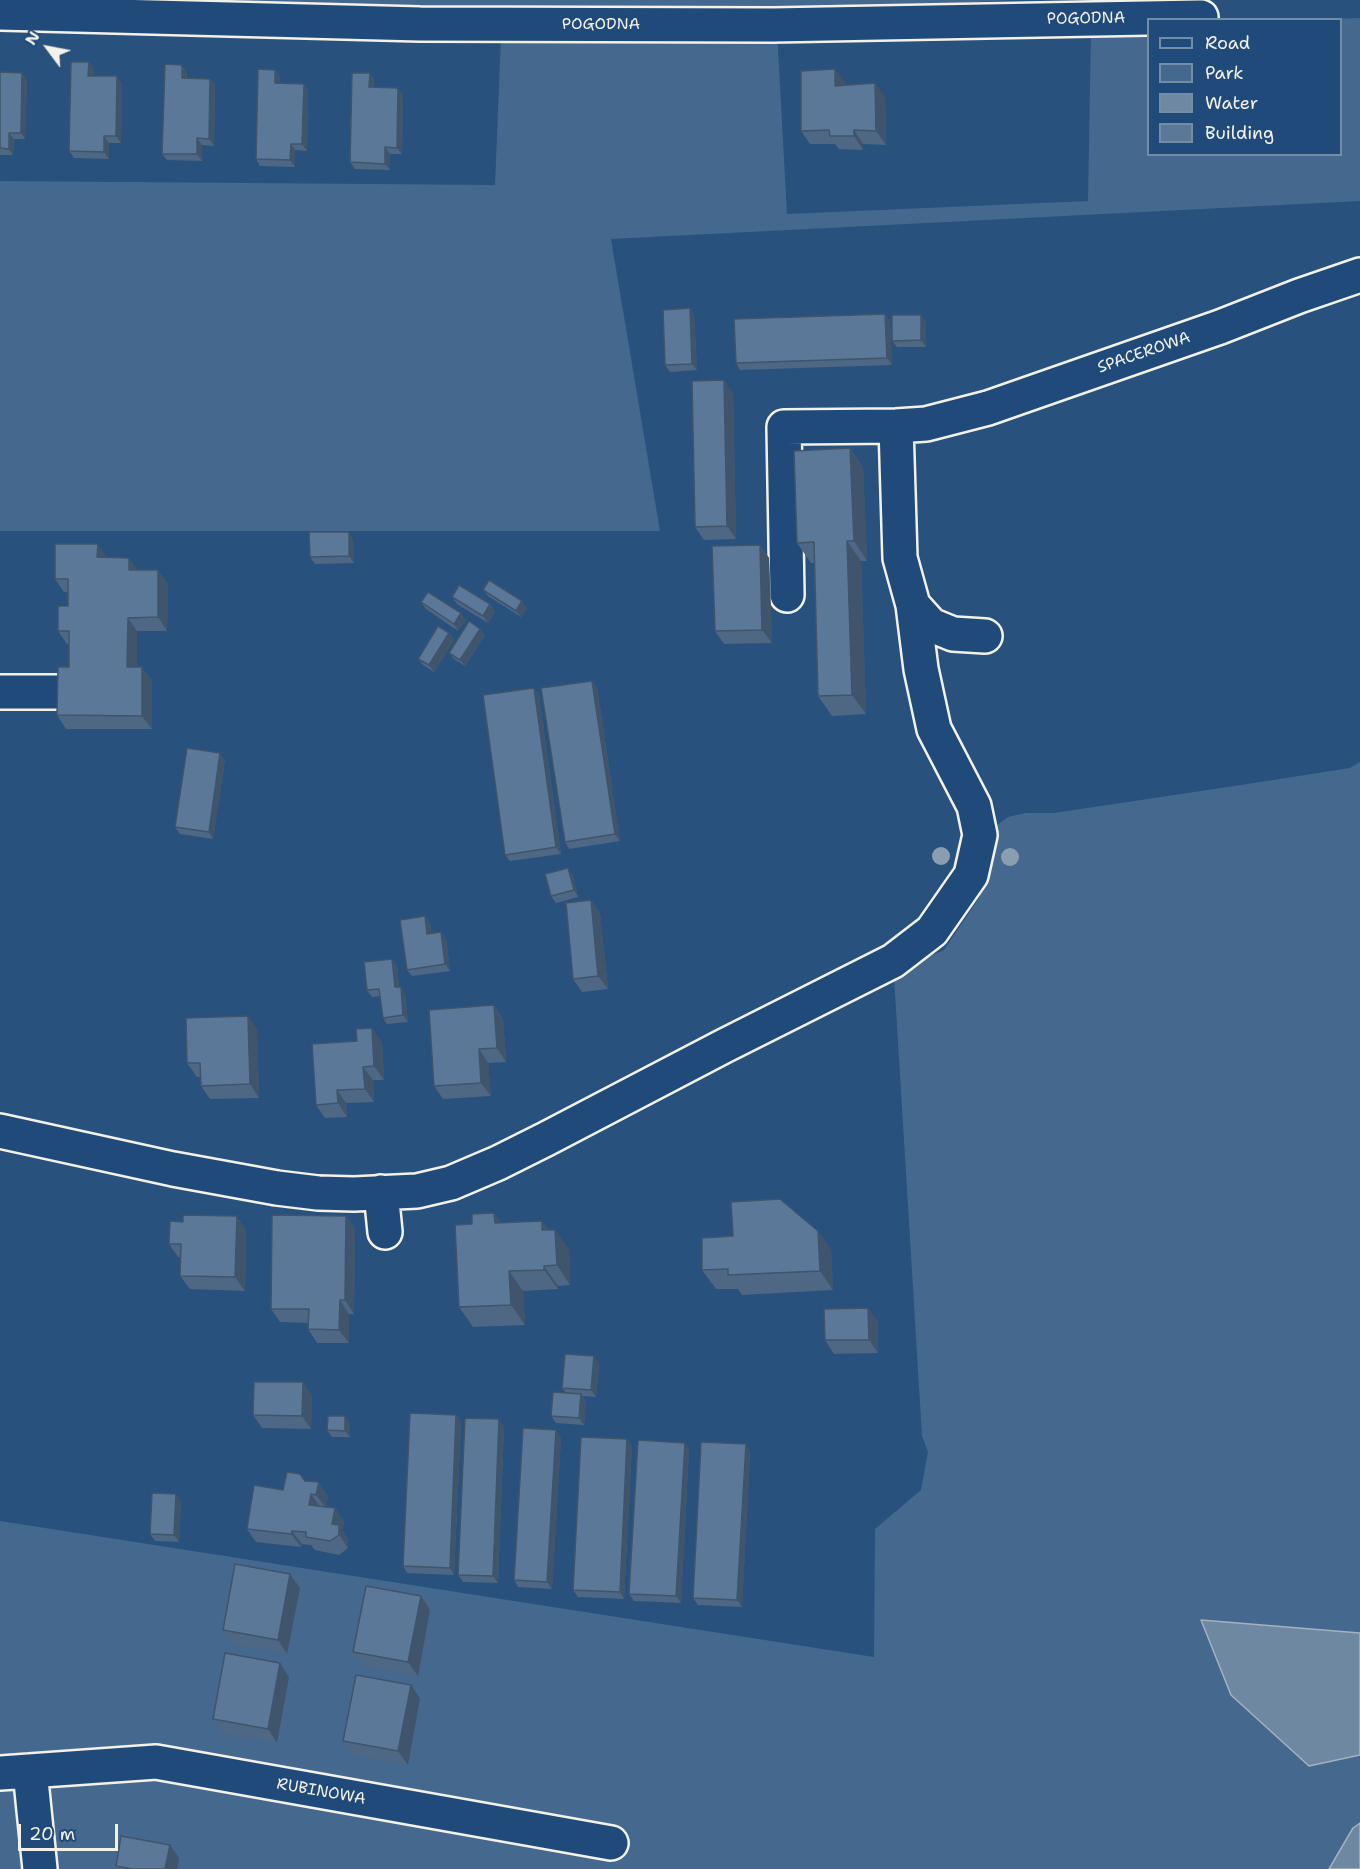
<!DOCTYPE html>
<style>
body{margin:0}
#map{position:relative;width:1360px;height:1869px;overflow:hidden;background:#28517e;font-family:"Shantell Sans",sans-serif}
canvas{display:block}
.legend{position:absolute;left:1147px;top:18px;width:195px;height:138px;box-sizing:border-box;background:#1f4a7a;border:2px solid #748da6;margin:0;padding:8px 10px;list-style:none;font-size:18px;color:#f4f1e8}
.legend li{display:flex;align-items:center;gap:12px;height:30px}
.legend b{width:30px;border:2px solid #748da6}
.north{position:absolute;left:18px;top:18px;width:60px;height:60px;-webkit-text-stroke:4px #1f4a7a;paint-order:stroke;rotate:302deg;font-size:16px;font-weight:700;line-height:24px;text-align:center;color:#f4f1e8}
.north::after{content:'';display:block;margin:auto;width:21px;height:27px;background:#f4f1e8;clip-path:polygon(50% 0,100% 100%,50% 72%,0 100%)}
.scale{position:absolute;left:18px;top:1824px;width:100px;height:27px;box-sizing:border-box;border:3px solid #f4f1e8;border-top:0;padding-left:8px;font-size:18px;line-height:21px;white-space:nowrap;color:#f4f1e8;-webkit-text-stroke:4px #1f4a7a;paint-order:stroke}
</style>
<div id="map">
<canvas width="1360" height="1869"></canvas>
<ul class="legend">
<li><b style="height:8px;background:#1f4a7a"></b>Road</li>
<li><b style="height:16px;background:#45688e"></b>Park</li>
<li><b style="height:16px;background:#6e88a2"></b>Water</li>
<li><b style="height:16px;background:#5b7899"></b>Building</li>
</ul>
<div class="north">N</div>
<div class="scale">20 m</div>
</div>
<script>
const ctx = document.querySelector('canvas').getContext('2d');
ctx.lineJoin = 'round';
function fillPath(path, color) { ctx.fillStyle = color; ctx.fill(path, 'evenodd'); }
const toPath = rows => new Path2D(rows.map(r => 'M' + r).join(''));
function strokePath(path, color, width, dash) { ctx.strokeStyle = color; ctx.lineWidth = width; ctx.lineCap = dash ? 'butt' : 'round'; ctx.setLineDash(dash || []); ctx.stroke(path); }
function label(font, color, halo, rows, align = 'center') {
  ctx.font = font + ' "Shantell Sans",sans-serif'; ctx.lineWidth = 4.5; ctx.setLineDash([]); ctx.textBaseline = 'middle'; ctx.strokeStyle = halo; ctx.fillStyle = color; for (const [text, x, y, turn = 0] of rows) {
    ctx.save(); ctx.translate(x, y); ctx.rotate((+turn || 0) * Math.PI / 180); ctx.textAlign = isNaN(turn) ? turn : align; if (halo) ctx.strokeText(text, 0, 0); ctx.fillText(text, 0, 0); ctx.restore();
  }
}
fillPath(toPath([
 [222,0,1013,0,776,12,787,214,1088,201,1091,30,1148,28,1148,154,1340,154,1340,20,1332,19,1360,18,1360,201,611,239,660,531,0,531,0,181,495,185,502,11],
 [1360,762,1360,1869,0,1869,0,1521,874,1657,875,1529,921,1490,928,1452,922,1436,894,976,911,964,944,950,979,898,986,870,991,839,997,825,1008,817,1025,813,1054,813,1241,785,1350,768]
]), '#45688e');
const water = toPath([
 [1201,1620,1360,1633,1360,1755,1309,1766,1231,1695,1201,1620],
 [1360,1823,1360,1869,1329,1869,1353,1828,1360,1823]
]);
fillPath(water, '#6e88a2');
strokePath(water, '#a4b2be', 1.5);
const minor = toPath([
 [0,13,420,24,773,25,1201,17],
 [787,595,784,427,896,426,926,424,988,408,1220,327,1299,296,1360,275],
 [913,605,931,625,953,634,985,636],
 [0,692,62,692],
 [0,1131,173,1169,277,1188,318,1193,354,1194,417,1191,451,1183,498,1163,546,1139,724,1046,893,961,932,931,971,875,980,835,974,806,934,729,921,669,913,605,900,558,896,426],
 [381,1192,385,1232],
 [30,1771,40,1869],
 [0,1773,156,1762,611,1843]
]);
strokePath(minor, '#f4f1e8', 38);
strokePath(minor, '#1f4a7a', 33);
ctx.fillStyle = '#8a9db1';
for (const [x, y] of [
 [941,856],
 [1010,857]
]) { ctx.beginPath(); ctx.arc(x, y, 9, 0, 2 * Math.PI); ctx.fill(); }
fillPath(toPath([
 [94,69,93,76,122,83,121,143,109,143,109,159,74,158,69,151],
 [187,71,187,78,210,79,215,85,214,146,202,145,202,161,167,160,162,154],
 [0,72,27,79,25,139,14,139,13,155,0,155],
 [370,73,374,80,374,87,403,94,402,154,390,154,390,170,355,169,350,162],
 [280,76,280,84,304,84,308,91,307,151,295,150,295,167,260,166,256,159],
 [845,82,845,86,885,97,886,145,863,144,863,150,839,149,835,144,810,144,801,131],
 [885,314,890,321,892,365,740,370,736,363],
 [694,315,697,370,670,372,665,365],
 [926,322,926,347,897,347,892,341],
 [733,393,736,539,704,540,695,527],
 [850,448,863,468,867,561,861,561,866,714,832,716,818,696,814,563,811,563,797,543],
 [353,539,354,563,315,564,310,557],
 [760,545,769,558,772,643,724,644,715,631],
 [107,558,168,583,167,631,137,631,137,667,152,680,152,729,66,729,57,715,69,667,69,644,67,644,58,631,68,606,68,592,64,592,55,579],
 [483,590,527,608,521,617,488,596],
 [452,597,490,604,495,611,488,623,457,604],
 [421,602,466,620,458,631,426,609],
 [480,629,485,635,465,666,454,659,449,653],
 [449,633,454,640,434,672,423,665,418,659],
 [597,687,620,841,569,849,565,842],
 [534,688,539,695,561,854,510,861,505,855],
 [225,760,213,839,180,834,175,827],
 [572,874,578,897,556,903,551,896],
 [591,900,600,914,608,989,582,992,573,979],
 [430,923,431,934,446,939,450,971,412,976,407,970],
 [392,959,397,966,399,987,405,994,408,1022,387,1024,383,1018,380,996,372,997,367,990],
 [494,1005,503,1019,506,1062,488,1063,491,1096,443,1099,434,1086],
 [257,1029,259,1098,210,1099,201,1086,201,1077,197,1077,187,1063],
 [357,1041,382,1042,384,1080,373,1080,374,1102,346,1103,347,1117,325,1118,316,1105],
 [494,1213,501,1223,542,1221,548,1230,569,1249,570,1285,558,1286,558,1289,523,1291,525,1325,473,1327,459,1307,472,1224],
 [346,1216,355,1230,354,1314,349,1314,349,1343,317,1343,308,1329,308,1323,280,1322,271,1309],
 [246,1230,245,1291,190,1289,180,1276,181,1257,178,1257,169,1244],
 [818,1231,831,1250,833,1290,742,1295,738,1289,716,1289,702,1270],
 [878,1321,878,1353,834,1354,825,1340],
 [599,1363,596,1397,582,1396,586,1401,584,1425,556,1423,551,1416,566,1393,562,1388],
 [312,1395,311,1429,262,1428,253,1415],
 [456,1415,461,1422,454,1575,407,1573,403,1566],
 [350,1423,350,1437,332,1437,327,1430],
 [504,1426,498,1583,463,1582,458,1575],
 [561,1437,552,1589,518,1587,514,1580],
 [627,1439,632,1446,624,1599,578,1597,573,1590],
 [689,1449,681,1603,634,1601,629,1594],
 [750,1451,742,1607,698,1605,693,1598],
 [305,1481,328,1496,326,1507,335,1508,344,1522,342,1530,348,1539,348,1548,339,1555,315,1550,311,1545,302,1544,301,1547,256,1542,247,1529,283,1490],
 [181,1501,179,1542,155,1541,150,1534],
 [290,1574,300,1588,287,1654,232,1644,223,1630],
 [421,1596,430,1610,418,1676,363,1666,353,1652],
 [289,1677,277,1743,222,1733,213,1719],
 [420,1698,408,1765,353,1755,343,1741],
 [170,1845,179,1858,177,1869,118,1869,116,1866]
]), '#4e6784');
fillPath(toPath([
 [89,62,94,69,93,83,88,76],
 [182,65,187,71,186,85,182,78],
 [835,69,845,82,845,100,835,86],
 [275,70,280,76,280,90,275,83],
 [22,73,27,79,25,139,21,133],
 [370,73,374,80,374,94,369,87],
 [117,76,122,83,121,143,116,136],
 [210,79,215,85,214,146,209,139],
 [875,83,885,97,886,145,876,131],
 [304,84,308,91,307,151,302,144],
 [398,88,403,94,402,154,397,148],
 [854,130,863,144,863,150,854,136],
 [9,133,14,139,13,155,9,149],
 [104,136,109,143,109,159,104,152],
 [197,138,202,145,202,161,197,154],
 [291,144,295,150,295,167,290,160],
 [385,147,390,154,390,170,385,164],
 [690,308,694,315,697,370,692,364],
 [885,314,890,321,892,365,887,358],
 [921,315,926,322,926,347,921,340],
 [724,380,733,393,736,539,727,526],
 [850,448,863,468,867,561,854,541],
 [349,532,353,539,354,563,349,556],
 [847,541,861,561,866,714,852,695],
 [98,544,107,557,97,557],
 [760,545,769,558,772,643,762,630],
 [129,558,139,571,129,570],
 [158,570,168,583,167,631,158,617],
 [522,601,527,608,521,617,516,611],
 [490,604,495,611,488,623,483,616],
 [461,613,466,620,458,631,454,624],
 [128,618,137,631,137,680,127,667],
 [480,629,485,635,465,666,460,660],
 [449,633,454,640,434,672,429,665],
 [142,667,152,680,152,729,142,716],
 [592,681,597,687,620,841,615,834],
 [534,688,539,695,561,854,556,847],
 [220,753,225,760,213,839,209,832],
 [568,868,572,874,578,897,574,890],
 [591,900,600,914,608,989,598,976],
 [425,916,430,923,432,941,427,934],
 [441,932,446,939,450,971,445,964],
 [392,959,397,966,400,994,395,987],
 [401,987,405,994,408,1022,403,1015],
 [494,1005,503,1019,506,1062,497,1048],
 [248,1016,257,1029,259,1098,250,1084],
 [372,1028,382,1042,384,1080,374,1066],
 [479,1049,488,1063,491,1096,481,1083],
 [363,1067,373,1080,374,1102,365,1089],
 [337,1090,346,1103,347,1117,338,1103],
 [494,1213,508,1232,495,1223],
 [237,1216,246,1230,245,1291,235,1277],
 [346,1216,355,1230,354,1314,345,1300],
 [542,1221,555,1241,542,1230],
 [555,1230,569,1249,570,1285,557,1265],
 [818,1231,831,1250,833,1290,820,1271],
 [544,1266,558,1286,558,1289,544,1270],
 [509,1271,523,1291,525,1325,511,1305],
 [340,1300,349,1314,349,1343,339,1330],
 [868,1308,878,1321,878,1353,869,1340],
 [594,1356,599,1363,596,1397,591,1390],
 [303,1382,312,1395,311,1429,302,1416],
 [581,1394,586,1401,584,1425,579,1418],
 [456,1415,461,1422,454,1575,450,1568],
 [345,1416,350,1423,350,1437,345,1431],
 [499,1419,504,1426,498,1583,493,1576],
 [556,1430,561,1437,552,1589,547,1582],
 [627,1439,632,1446,624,1599,620,1592],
 [685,1443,689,1449,681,1603,676,1596],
 [746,1444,750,1451,742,1607,737,1600],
 [319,1482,328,1496,326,1508,316,1495],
 [176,1494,181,1501,179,1542,174,1535],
 [311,1494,320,1507,309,1505],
 [335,1508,344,1522,342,1530,348,1539,348,1548,332,1524],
 [292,1531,302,1544,301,1547,291,1534],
 [290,1574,300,1588,287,1654,278,1640],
 [421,1596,430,1610,418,1676,408,1662],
 [280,1663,289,1677,277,1743,268,1729],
 [411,1685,420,1698,408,1765,398,1751],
 [170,1845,179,1858,177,1869,165,1869]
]), '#40546b');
const building = toPath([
 [71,62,89,62,88,76,117,76,116,136,104,136,104,152,69,151,71,62],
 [165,64,182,65,182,78,210,79,209,139,197,138,197,154,162,154,165,64],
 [258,69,275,70,275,83,304,84,302,144,291,144,290,160,256,159,258,69],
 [835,69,835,86,875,83,876,131,854,130,854,136,830,136,829,130,801,131,801,71,835,69],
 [0,72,22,73,21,133,9,133,9,149,0,148,0,72],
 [352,73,370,73,369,87,398,88,397,148,385,147,385,164,350,162,352,73],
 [690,308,692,364,665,365,663,310,690,308],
 [885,314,887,358,736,363,734,319,885,314],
 [892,315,921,315,921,340,892,341,892,315],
 [724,380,727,526,695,527,692,381,724,380],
 [850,448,854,541,847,541,852,695,818,696,814,542,797,543,794,451,850,448],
 [309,532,349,532,349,556,310,557,309,532],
 [55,544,98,544,97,557,129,558,129,570,158,570,158,617,128,618,127,667,142,667,142,716,57,715,58,667,69,667,69,631,58,631,58,606,68,606,68,579,55,579,55,544],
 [760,545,762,630,715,631,712,546,760,545],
 [489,580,522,601,516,611,483,590,489,580],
 [459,585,490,604,483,616,452,597,459,585],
 [428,592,461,613,454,624,421,602,428,592],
 [469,621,480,629,460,660,449,653,469,621],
 [438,626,449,633,429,665,418,659,438,626],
 [592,681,615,834,565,842,541,688,592,681],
 [534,688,556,847,505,855,483,695,534,688],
 [187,748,220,753,209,832,175,827,187,748],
 [568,868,574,890,551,896,545,874,568,868],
 [591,900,598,976,573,979,566,903,591,900],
 [425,916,427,934,441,932,445,964,407,970,400,920,425,916],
 [392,959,395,987,401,987,403,1015,383,1018,379,989,367,990,364,962,392,959],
 [494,1005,497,1048,479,1049,481,1083,434,1086,429,1010,494,1005],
 [248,1016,250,1084,201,1086,200,1063,187,1063,186,1018,248,1016],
 [372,1028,374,1066,363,1067,365,1089,337,1090,338,1103,316,1105,312,1044,357,1041,356,1029,372,1028],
 [780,1199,818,1231,820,1271,728,1275,728,1269,702,1270,702,1238,733,1236,731,1202,780,1199],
 [494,1213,495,1223,542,1221,542,1230,555,1230,557,1265,544,1266,544,1270,509,1271,511,1305,459,1307,455,1225,472,1224,472,1214,494,1213],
 [183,1215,237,1216,235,1277,180,1276,181,1244,169,1244,170,1221,183,1222,183,1215],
 [272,1215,346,1216,345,1300,340,1300,339,1330,308,1329,309,1309,271,1309,272,1215],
 [868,1308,869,1340,825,1340,824,1309,868,1308],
 [565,1354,594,1356,591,1390,562,1388,565,1354],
 [254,1382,303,1382,302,1416,253,1415,254,1382],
 [553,1392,581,1394,579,1418,551,1416,553,1392],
 [410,1413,456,1415,450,1568,403,1566,410,1413],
 [328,1416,345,1416,345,1431,327,1430,328,1416],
 [465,1418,499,1419,493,1576,458,1575,465,1418],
 [523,1428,556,1430,547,1582,514,1580,523,1428],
 [581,1437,627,1439,620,1592,573,1590,581,1437],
 [638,1440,685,1443,676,1596,629,1594,638,1440],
 [701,1442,746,1444,737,1600,693,1598,701,1442],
 [287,1472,300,1474,305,1481,319,1482,316,1495,311,1494,309,1505,335,1508,332,1524,339,1525,339,1535,330,1541,306,1537,306,1532,292,1531,291,1534,247,1529,254,1485,283,1490,287,1472],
 [152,1493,176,1494,174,1535,150,1534,152,1493],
 [235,1564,290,1574,278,1640,223,1630,235,1564],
 [366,1586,421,1596,408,1662,353,1652,366,1586],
 [225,1653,280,1663,268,1729,213,1719,225,1653],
 [356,1675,411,1685,398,1751,343,1741,356,1675],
 [121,1836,170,1845,165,1869,133,1869,116,1866,121,1836]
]);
fillPath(building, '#5b7899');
strokePath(building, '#40546b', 1.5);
label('16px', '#f4f1e8', '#1f4a7a', [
 ["POGODNA",1086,19,-1],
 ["POGODNA",601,25],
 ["SPACEROWA",1144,353,-19],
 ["RUBINOWA",321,1792,10]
]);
</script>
